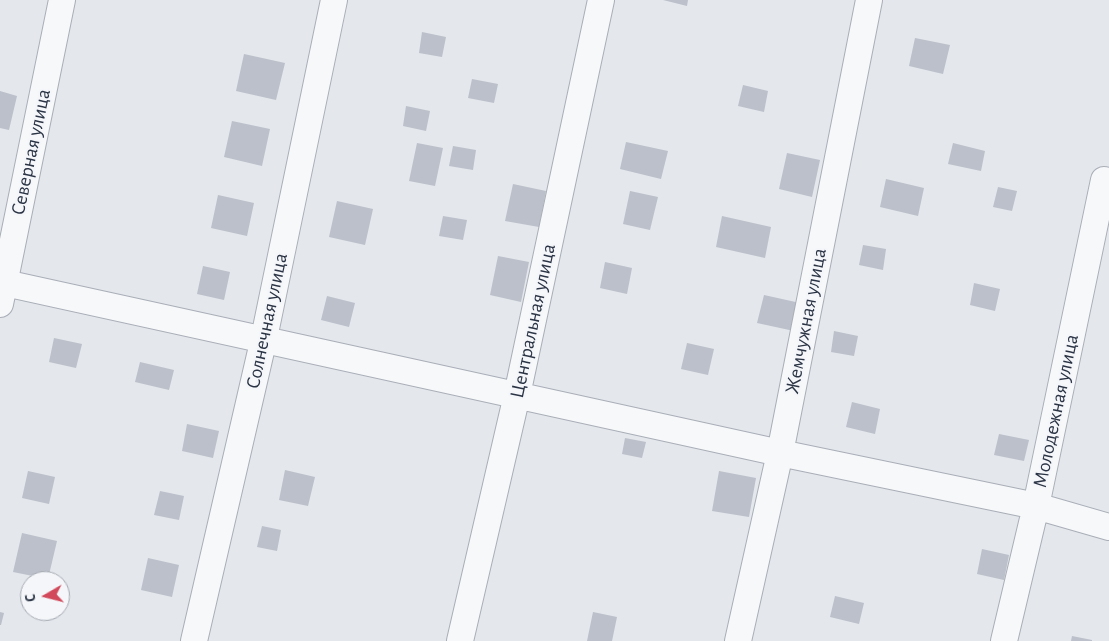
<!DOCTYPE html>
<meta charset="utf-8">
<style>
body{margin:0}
#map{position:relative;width:1109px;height:641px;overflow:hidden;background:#e4e7ec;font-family:"Alegreya Sans",sans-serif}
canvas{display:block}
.north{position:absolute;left:20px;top:571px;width:50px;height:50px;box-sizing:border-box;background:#f4f6f9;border:1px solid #a4a8b1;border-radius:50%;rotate:262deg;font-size:14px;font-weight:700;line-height:20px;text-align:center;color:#2b3445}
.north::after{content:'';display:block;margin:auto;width:18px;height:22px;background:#d1495b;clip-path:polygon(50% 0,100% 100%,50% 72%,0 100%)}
</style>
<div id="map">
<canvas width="1109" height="641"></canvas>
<div class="north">С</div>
</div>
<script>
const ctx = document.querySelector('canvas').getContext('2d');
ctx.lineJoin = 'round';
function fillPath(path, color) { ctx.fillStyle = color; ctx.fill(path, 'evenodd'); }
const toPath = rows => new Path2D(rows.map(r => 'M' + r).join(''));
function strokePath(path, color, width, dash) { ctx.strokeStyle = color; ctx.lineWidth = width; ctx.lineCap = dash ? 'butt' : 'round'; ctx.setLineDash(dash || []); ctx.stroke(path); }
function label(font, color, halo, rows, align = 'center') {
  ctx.font = font + ' "Alegreya Sans",sans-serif'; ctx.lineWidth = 4.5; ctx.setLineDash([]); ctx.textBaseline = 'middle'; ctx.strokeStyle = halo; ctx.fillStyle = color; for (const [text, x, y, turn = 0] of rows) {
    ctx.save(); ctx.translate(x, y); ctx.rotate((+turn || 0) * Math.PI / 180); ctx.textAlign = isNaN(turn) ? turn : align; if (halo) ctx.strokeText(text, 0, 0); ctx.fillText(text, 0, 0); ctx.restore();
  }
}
fillPath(toPath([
 [663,0,688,0,687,6],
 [422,32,446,37,442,57,419,53],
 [915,38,950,45,943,74,909,66],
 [244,54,285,63,276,100,236,91],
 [472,79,498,84,494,103,468,98],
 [743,85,768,91,764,112,738,106],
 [0,91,17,96,9,130,0,128],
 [406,106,430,111,426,131,403,126],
 [232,121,270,129,262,166,224,157],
 [626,142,668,151,661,179,620,169],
 [417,143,443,148,435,186,409,181],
 [953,143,985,151,981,171,948,164],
 [453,146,476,150,473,170,449,166],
 [787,153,820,160,812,197,779,189],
 [886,179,924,188,918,216,880,207],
 [513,184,546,191,539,227,505,221],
 [998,187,1017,191,1012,211,993,207],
 [630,191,658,197,650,230,623,224],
 [218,195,254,203,247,236,211,228],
 [337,201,373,209,365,245,329,237],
 [443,216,467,220,463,240,439,236],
 [722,216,771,227,765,258,716,247],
 [863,245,886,249,883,270,859,265],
 [498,256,529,262,521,302,490,295],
 [605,262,632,268,627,294,600,288],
 [203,266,230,272,224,300,197,294],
 [974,283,1000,289,995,311,970,305],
 [764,295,800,303,794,331,757,323],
 [327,296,355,303,349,327,321,320],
 [834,331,858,336,854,356,831,352],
 [54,338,82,344,76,368,49,362],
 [687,343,714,349,708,375,681,369],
 [140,362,174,370,169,390,135,382],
 [852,402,880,409,875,434,846,427],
 [187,424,219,431,213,458,182,451],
 [999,434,1029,440,1024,461,994,455],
 [625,438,646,442,642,458,622,454],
 [285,470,315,477,308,506,279,500],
 [28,471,55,477,49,504,22,498],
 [719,471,756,478,749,517,712,511],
 [160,491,184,496,179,520,154,515],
 [262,526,281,530,277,551,257,547],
 [22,533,57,541,48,579,13,572],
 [982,549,1009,555,1004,580,977,574],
 [148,558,179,565,172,597,141,590],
 [835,596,864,603,859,624,830,617],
 [0,612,4,613,1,625,0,625],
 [593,612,617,617,612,641,587,641],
 [1072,636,1092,640,1092,641,1071,641]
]), '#bbc0ca');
const minor = toPath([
 [0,282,780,453,1036,506,1109,527],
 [0,304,62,0],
 [194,641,264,338,334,0],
 [460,641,517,395,601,0],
 [738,641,780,453,869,0],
 [1004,641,1036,506,1104,180,1109,181]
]);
strokePath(minor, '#a9aeb7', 28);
strokePath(minor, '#f7f8fa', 26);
label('20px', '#2b3445', '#f4f6f9', [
 ["Северная улица",31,152,-78],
 ["Солнечная улица",267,321,-78],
 ["Центральная улица",533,321,-78],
 ["Жемчужная улица",806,321,-79],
 ["Молодежная улица",1056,411,-78]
]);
</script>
